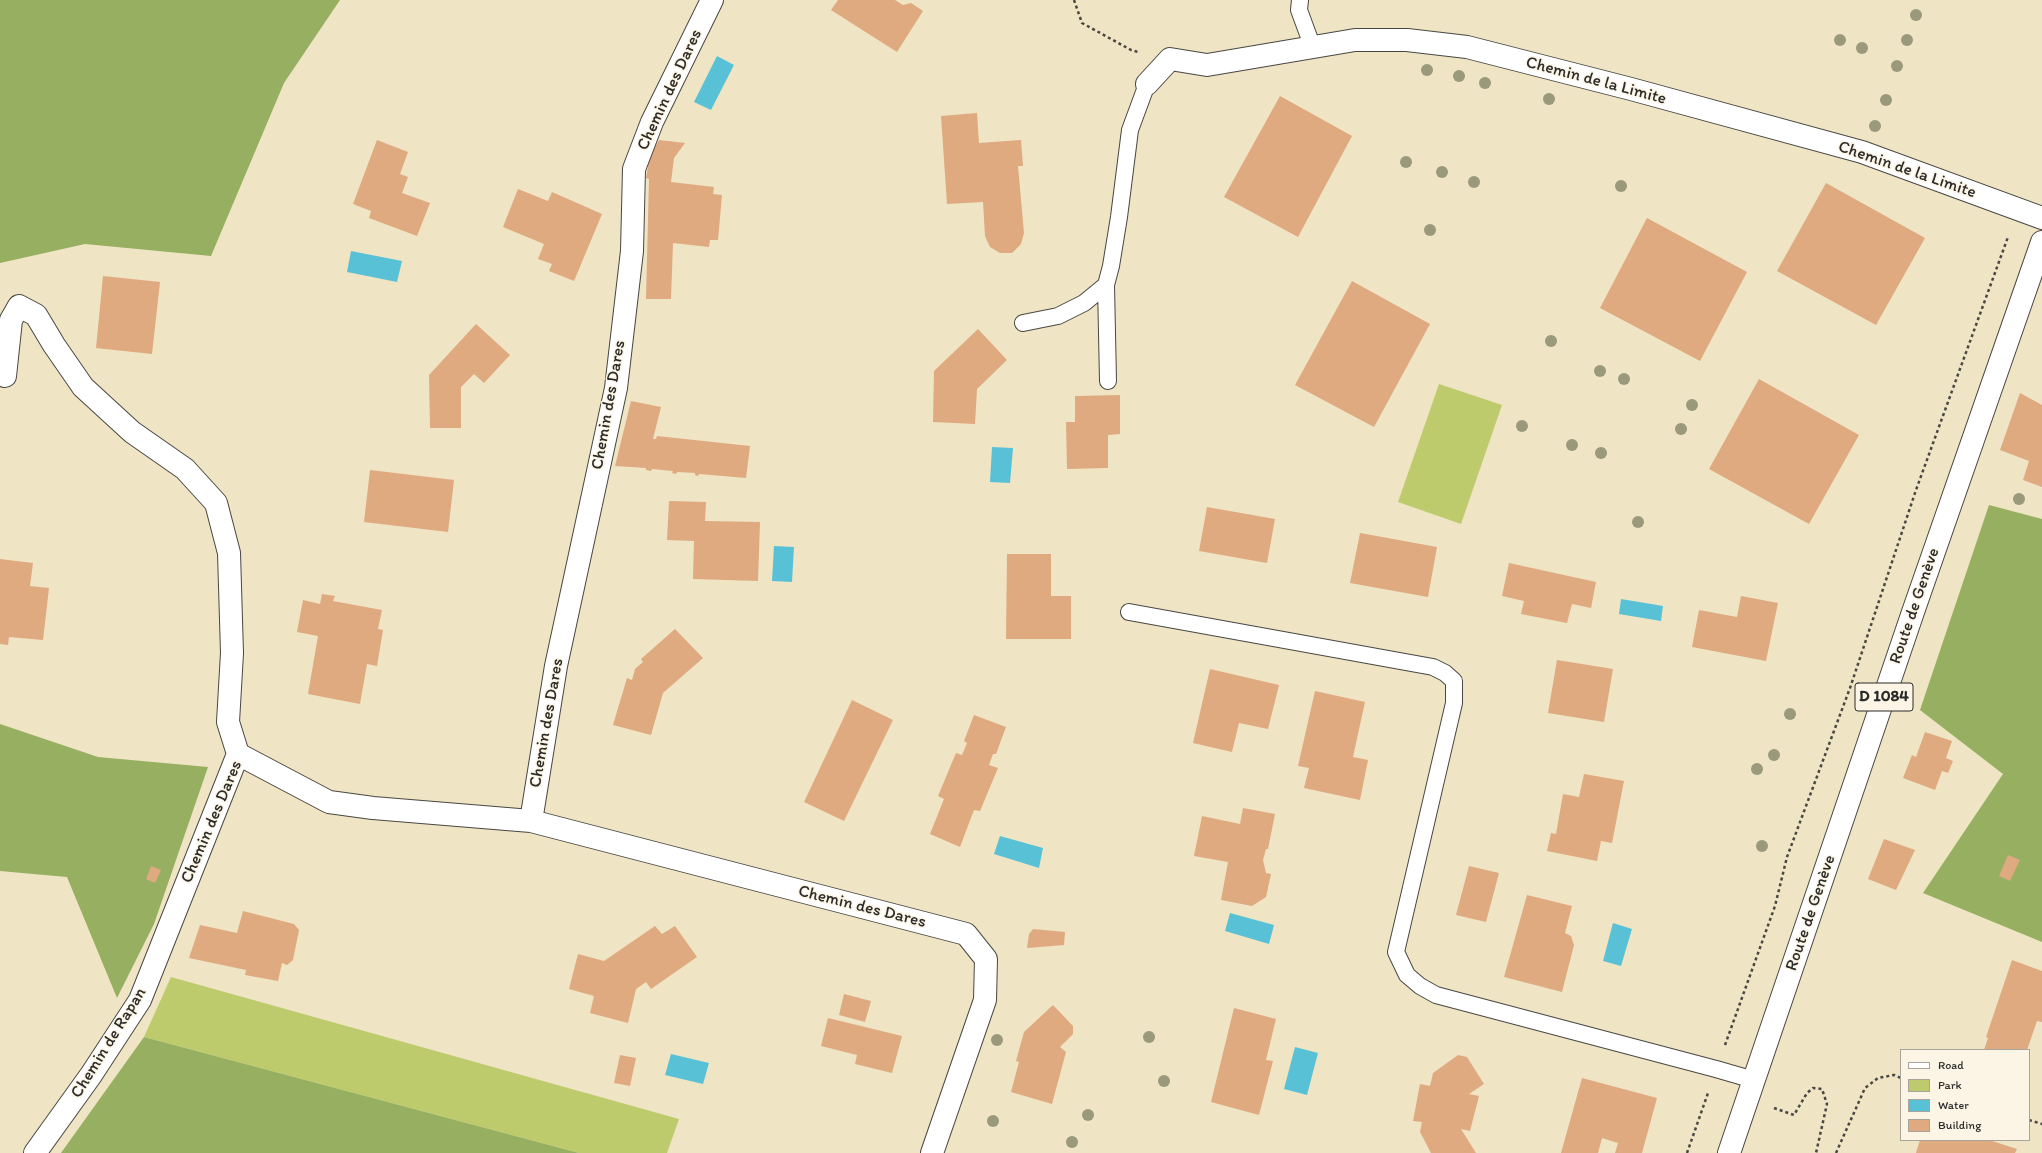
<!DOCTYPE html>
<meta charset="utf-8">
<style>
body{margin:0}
#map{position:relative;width:2042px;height:1153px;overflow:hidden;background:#efe4c4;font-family:Itim,sans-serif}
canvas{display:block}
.legend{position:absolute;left:1900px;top:1049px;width:130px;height:92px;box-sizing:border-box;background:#fcf5e5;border:1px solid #a8a49b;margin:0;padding:5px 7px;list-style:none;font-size:12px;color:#2b2b2b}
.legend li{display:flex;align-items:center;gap:8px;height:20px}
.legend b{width:20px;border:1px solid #a8a49b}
</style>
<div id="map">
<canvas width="2042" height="1153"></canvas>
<ul class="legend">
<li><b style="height:5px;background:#fff"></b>Road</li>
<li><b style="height:11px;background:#bdcb6d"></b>Park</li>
<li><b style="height:11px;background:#59c1d6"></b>Water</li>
<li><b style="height:11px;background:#dfaa80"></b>Building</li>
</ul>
</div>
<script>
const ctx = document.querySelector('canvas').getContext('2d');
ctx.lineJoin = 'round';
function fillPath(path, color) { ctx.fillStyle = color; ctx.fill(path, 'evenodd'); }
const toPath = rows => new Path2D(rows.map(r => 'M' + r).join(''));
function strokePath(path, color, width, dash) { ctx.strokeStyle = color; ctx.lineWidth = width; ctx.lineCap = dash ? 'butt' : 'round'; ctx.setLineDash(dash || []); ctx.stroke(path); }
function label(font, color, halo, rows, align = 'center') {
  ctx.font = font + ' Itim,sans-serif'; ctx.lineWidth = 3; ctx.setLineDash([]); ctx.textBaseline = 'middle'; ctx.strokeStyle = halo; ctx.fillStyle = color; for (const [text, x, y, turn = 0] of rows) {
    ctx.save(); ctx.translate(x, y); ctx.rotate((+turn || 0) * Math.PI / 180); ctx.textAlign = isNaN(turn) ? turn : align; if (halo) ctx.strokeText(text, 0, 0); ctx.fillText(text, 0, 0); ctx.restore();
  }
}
fillPath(toPath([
 [1439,384,1502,405,1461,524,1398,502],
 [171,977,679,1119,667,1153,579,1153,144,1037]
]), '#bdcb6d');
fillPath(toPath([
 [0,0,340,0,284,83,211,256,85,244,0,263],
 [1989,505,2042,519,2042,942,1923,893,2003,774,1920,710],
 [0,724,98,757,208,767,154,924,117,998,67,877,0,871],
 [144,1037,579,1153,61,1153]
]), '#96af60');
fillPath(toPath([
 [717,56,734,65,711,110,694,102],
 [351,251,402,261,397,282,347,272],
 [992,447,1013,448,1010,483,990,482],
 [774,546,794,547,792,582,772,581],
 [1621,599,1663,606,1661,621,1619,614],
 [1000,836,1043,848,1039,868,994,854],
 [1230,913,1274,925,1269,944,1225,931],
 [1613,923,1632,929,1621,966,1603,961],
 [1295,1047,1318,1053,1307,1095,1284,1089],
 [671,1054,709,1063,703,1084,665,1075]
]), '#59c1d6');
fillPath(toPath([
 [838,0,895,0,903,5,911,3,923,11,897,52,831,10],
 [1280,96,1352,136,1298,237,1224,197],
 [977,113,979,143,1021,140,1023,166,1018,166,1024,233,1021,244,1012,253,1000,253,990,247,985,236,983,202,947,204,941,116],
 [377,140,408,152,400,174,408,177,402,193,430,203,417,236,369,218,371,211,353,204],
 [659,140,685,143,674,158,671,182,714,187,713,194,722,195,718,240,710,240,709,247,673,243,671,299,646,299,649,179,646,178,650,155],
 [1826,183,1925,238,1876,325,1777,271],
 [518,189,548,201,552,192,602,214,574,281,549,271,552,264,538,259,544,244,503,227],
 [1647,218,1747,272,1700,361,1600,308],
 [103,276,160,282,152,354,96,348],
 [1352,281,1430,324,1374,427,1295,385],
 [476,324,510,355,484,383,474,374,461,387,461,428,430,428,429,375],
 [978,329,1007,360,977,389,975,424,933,422,934,371],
 [1759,379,1859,435,1809,524,1709,469],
 [2020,393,2042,405,2042,487,2023,480,2029,461,2000,450],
 [1120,395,1120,434,1108,435,1108,468,1067,469,1066,422,1075,422,1075,396],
 [631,401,661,407,653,439,656,439,657,436,750,446,746,478,699,474,698,476,695,475,695,473,677,472,676,474,672,473,673,471,652,469,651,471,646,470,646,468,615,466],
 [370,470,454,480,448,532,364,522],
 [669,501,706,502,705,521,760,522,758,581,693,579,694,541,667,540],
 [1207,507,1275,519,1267,563,1199,551],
 [1360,533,1437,547,1428,597,1350,583],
 [1007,554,1051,554,1051,596,1071,596,1071,639,1006,639],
 [0,559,33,563,30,586,49,588,43,640,9,637,8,645,0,644],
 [1509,563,1596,582,1591,608,1572,604,1567,623,1521,614,1524,601,1502,596],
 [322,594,335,596,333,601,382,610,378,629,383,630,377,666,367,664,360,704,308,694,318,636,297,632,303,600,320,604],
 [1741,596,1778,603,1766,661,1692,647,1699,610,1737,617],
 [675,629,703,658,663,693,651,735,613,725,627,678,632,680,635,669,643,662,641,659],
 [1557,660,1613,669,1604,722,1548,713],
 [1210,669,1279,685,1268,729,1239,723,1232,752,1193,743],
 [1315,691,1365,702,1353,757,1368,760,1360,800,1304,788,1309,768,1298,766],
 [852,700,893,720,844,821,804,802],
 [974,715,1006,727,996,754,993,754,989,765,998,768,980,811,974,810,960,847,930,834,944,799,938,796,956,753,962,755,967,743,964,741],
 [1925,732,1952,741,1946,758,1953,761,1948,773,1942,771,1935,790,1903,778,1912,755,1916,757],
 [1584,774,1624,781,1612,843,1601,841,1597,861,1547,851,1551,833,1556,834,1563,794,1579,797],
 [1243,808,1275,814,1268,849,1266,849,1263,860,1266,873,1271,874,1266,897,1252,906,1221,900,1228,862,1194,856,1202,816,1240,824],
 [1884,839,1915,850,1896,890,1868,879],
 [2008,855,2020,860,2010,881,1999,876],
 [151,866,161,870,155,883,146,879],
 [1469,866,1499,873,1486,922,1456,915],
 [1527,895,1572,906,1565,933,1571,936,1574,945,1562,992,1504,977],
 [243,911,294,924,299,930,293,960,287,965,282,963,278,981,245,975,246,970,189,958,200,925,237,933],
 [655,926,662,934,675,926,697,957,651,989,646,982,636,989,628,1023,590,1013,594,996,569,989,578,954,604,961],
 [1033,929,1065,932,1064,945,1027,948,1029,934],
 [2012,960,2042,971,2042,1022,2037,1021,2027,1050,1984,1050,1988,1038,1986,1037],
 [844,994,871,1001,865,1022,839,1015],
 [1053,1005,1073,1026,1073,1034,1060,1047,1066,1052,1052,1104,1011,1092,1019,1062,1016,1061,1024,1032],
 [1234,1008,1276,1019,1266,1060,1273,1061,1259,1115,1211,1102],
 [828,1018,902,1036,892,1073,855,1064,857,1055,821,1046],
 [620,1055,636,1058,630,1086,614,1083],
 [1458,1055,1467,1057,1484,1084,1469,1094,1479,1096,1470,1131,1461,1129,1476,1153,1431,1153,1420,1132,1422,1122,1413,1121,1420,1084,1430,1086,1433,1073],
 [1582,1078,1657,1098,1642,1153,1615,1153,1618,1143,1602,1138,1598,1153,1561,1153],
 [1920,1140,1989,1140,2017,1149,2015,1153,1916,1153]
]), '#dfaa80');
const service = toPath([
 [1300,0,1299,10,1313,48],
 [1106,285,1108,381],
 [1023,323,1058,316,1084,303,1106,285,1111,266,1119,217,1130,130,1147,84],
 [1129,612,1433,667,1445,673,1454,681,1454,703,1396,952,1407,975,1420,986,1436,995,1716,1069,1754,1080]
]);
const minor = toPath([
 [1147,84,1170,59,1207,65,1355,40,1407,40,1467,47,1631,89,1862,152,2042,218],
 [5,376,11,320,19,306,36,315,54,345,83,387,132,432,185,469,216,503,229,553,232,653,228,722,238,754],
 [531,821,556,666,616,388,632,251,634,169,652,122,712,0],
 [35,1153,91,1075,140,1000,238,754,329,802,373,808,531,821,966,934,986,959,985,1000,932,1153]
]);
const primary = toPath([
 [1729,1153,1913,612,2042,242]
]);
strokePath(service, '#484742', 18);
strokePath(minor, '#484742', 24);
strokePath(primary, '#484742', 24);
strokePath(toPath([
 [1074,0,1082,23,1131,50,1138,52],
 [1725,1045,1775,906,1787,857,1850,688,1916,490,2008,237],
 [1774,1108,1794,1115,1807,1093,1813,1088,1822,1089,1827,1104,1816,1153],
 [2029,1120,2042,1124],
 [1687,1153,1708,1093],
 [1836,1153,1865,1088,1878,1078,1894,1075,1901,1078]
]), '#484742', 2.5, [3, 3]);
strokePath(service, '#fff', 16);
strokePath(minor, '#fff', 22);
strokePath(primary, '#fff', 22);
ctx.fillStyle = '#9b997b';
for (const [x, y] of [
 [1916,15],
 [1840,40],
 [1907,40],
 [1862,48],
 [1897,66],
 [1427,70],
 [1459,76],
 [1485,83],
 [1549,99],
 [1886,100],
 [1875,126],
 [1406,162],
 [1442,172],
 [1474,182],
 [1621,186],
 [1430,230],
 [1551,341],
 [1600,371],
 [1624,379],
 [1692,405],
 [1522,426],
 [1681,429],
 [1572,445],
 [1601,453],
 [2019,499],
 [1638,522],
 [1790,714],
 [1774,755],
 [1757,769],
 [1762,846],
 [1149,1037],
 [997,1040],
 [1164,1081],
 [1088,1115],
 [993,1121],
 [1072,1142]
]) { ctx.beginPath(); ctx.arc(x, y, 6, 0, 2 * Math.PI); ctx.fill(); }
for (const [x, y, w] of [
 [1884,697,58]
]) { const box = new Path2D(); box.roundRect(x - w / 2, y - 14, w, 28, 3); ctx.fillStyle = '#fcf5e5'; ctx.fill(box); strokePath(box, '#2b2b2b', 1); }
label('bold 16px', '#2b2b2b', null, [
 ["D 1084",1884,697]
]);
label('17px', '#2b2b2b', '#fcf5e5', [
 ["Chemin de la Limite",1596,81,15],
 ["Chemin des Dares",670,90,-65],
 ["Chemin de la Limite",1907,170,19],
 ["Chemin des Dares",609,405,-80],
 ["Route de Genève",1915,606,-71],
 ["Chemin des Dares",547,723,-80],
 ["Chemin des Dares",212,822,-67],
 ["Chemin des Dares",862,907,14],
 ["Route de Genève",1811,913,-71],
 ["Chemin de Rapan",109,1043,-58]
]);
</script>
